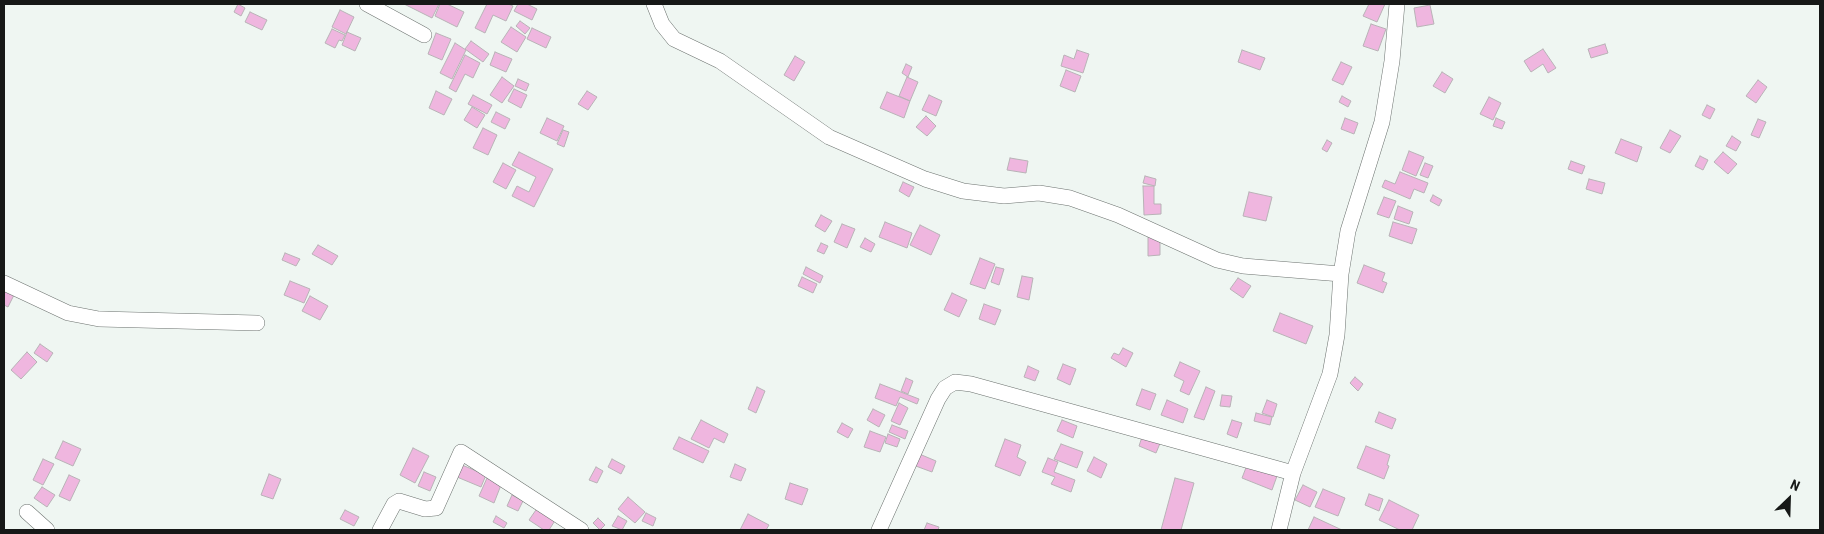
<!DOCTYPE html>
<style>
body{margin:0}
#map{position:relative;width:1824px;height:534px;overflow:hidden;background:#eff6f2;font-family:"Roboto Condensed",sans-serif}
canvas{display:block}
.frame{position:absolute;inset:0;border:5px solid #161817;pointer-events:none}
.north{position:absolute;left:1764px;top:474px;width:50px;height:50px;-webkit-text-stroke:4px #eff6f2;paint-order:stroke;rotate:24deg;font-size:14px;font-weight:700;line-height:20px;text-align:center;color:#161817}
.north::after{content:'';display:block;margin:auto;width:18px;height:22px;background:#161817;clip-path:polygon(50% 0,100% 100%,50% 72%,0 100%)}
</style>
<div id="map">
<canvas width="1824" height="534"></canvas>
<div class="frame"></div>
<div class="north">N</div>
</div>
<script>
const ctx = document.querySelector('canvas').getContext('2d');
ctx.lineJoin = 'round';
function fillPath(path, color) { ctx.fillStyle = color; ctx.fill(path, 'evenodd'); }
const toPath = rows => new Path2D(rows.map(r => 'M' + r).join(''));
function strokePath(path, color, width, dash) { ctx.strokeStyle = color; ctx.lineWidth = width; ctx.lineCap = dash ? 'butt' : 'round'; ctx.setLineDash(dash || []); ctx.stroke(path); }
const building = toPath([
 [238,4,245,8,241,16,234,12,238,4],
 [404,4,439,4,432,18,404,4],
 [440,4,447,4,464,12,457,27,435,16,440,4],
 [487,4,508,4,513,6,506,21,493,15,485,33,475,28,487,4],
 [518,4,527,4,537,9,532,20,514,11,518,4],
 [1369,4,1385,4,1377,22,1363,16,1369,4],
 [1430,5,1434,24,1417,27,1414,8,1430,5],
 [340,10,354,17,346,34,332,27,340,10],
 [250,12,267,20,262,30,245,22,250,12],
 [520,21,530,28,525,34,516,26,520,21],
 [1371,24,1386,29,1378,51,1363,46,1371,24],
 [511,27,526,37,517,52,501,42,511,27],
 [532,28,551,37,546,48,527,39,532,28],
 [332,29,345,35,342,41,339,40,335,48,325,43,332,29],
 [347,32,361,38,355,51,342,45,347,32],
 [436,33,451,39,442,60,428,54,436,33],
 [471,41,489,54,483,62,465,49,471,41],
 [455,43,466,50,452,79,440,73,455,43],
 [1605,44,1608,53,1591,58,1588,49,1605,44],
 [1543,49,1556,68,1548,73,1543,64,1531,72,1524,61,1543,49],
 [1077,50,1089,54,1083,73,1061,66,1064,55,1074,59,1077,50],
 [1242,50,1265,58,1260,70,1238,62,1242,50],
 [495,52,512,59,506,72,490,65,495,52],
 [465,55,480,63,473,78,465,74,456,92,449,88,465,55],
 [795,56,805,62,794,81,784,75,795,56],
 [1341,62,1352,67,1343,85,1332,80,1341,62],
 [906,64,912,67,908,77,902,73,906,64],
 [1066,70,1081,76,1075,92,1060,86,1066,70],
 [1442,72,1453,79,1445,93,1433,86,1442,72],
 [502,77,514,86,502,103,490,95,502,77],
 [907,77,918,82,910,101,899,96,907,77],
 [518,79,529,84,526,91,515,86,518,79],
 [1758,80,1767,87,1756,103,1746,96,1758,80],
 [514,89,527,95,521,108,508,101,514,89],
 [436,91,452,99,444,115,429,108,436,91],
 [587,91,597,97,588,110,578,104,587,91],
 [887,92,910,101,904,118,880,108,887,92],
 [473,95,492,105,487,114,468,104,473,95],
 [929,95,942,101,936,116,922,110,929,95],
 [1342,96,1351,101,1348,107,1339,102,1342,96],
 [1489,97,1501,103,1493,120,1480,114,1489,97],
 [1707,105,1715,109,1710,119,1702,115,1707,105],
 [472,107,485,115,477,128,464,120,472,107],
 [496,112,510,119,505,129,491,122,496,112],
 [926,116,936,126,927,136,916,127,926,116],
 [547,118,564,126,557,141,540,133,547,118],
 [1345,118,1358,123,1354,134,1341,129,1345,118],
 [1496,118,1505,122,1502,129,1493,126,1496,118],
 [1758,119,1766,122,1759,138,1751,135,1758,119],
 [483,128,497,135,488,155,473,148,483,128],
 [563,130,569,132,564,147,557,144,563,130],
 [1670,130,1681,136,1670,153,1660,148,1670,130],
 [1732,136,1741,142,1736,151,1726,146,1732,136],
 [1621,139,1642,147,1637,162,1615,153,1621,139],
 [1327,140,1332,143,1327,152,1322,149,1327,140],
 [1409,151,1424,157,1416,176,1402,170,1409,151],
 [519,152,553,169,534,207,512,196,517,186,529,192,536,177,512,165,519,152],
 [1723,152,1737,164,1728,174,1714,162,1723,152],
 [1700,156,1708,160,1703,170,1695,166,1700,156],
 [1010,158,1028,161,1026,173,1007,170,1010,158],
 [1571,161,1585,166,1582,174,1568,169,1571,161],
 [503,163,516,170,506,189,493,182,503,163],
 [1425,163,1433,166,1428,178,1420,175,1425,163],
 [1400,172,1428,183,1424,193,1414,189,1410,199,1382,187,1385,180,1395,184,1400,172],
 [1145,176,1156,179,1155,186,1143,183,1145,176],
 [1589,179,1605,183,1602,194,1586,189,1589,179],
 [903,182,914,187,909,197,899,191,903,182],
 [1143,186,1154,186,1154,204,1161,204,1161,214,1144,215,1143,186],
 [1249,192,1272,197,1266,221,1243,216,1249,192],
 [1433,195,1442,200,1439,206,1430,201,1433,195],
 [1384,197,1396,201,1389,218,1377,214,1384,197],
 [1398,206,1413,212,1409,224,1394,219,1398,206],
 [821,215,832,221,825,232,815,226,821,215],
 [885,222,912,233,907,248,879,237,885,222],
 [1393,222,1417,229,1412,244,1389,236,1393,222],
 [842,224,855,229,847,248,834,242,842,224],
 [920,225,940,235,931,255,910,245,920,225],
 [1148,235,1160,235,1160,255,1148,256,1148,235],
 [865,238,875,244,871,252,860,247,865,238],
 [821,243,828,246,824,254,817,251,821,243],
 [318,245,338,256,332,265,312,254,318,245],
 [285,253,300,259,296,266,282,260,285,253],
 [980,258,995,264,985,289,970,284,980,258],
 [1364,265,1385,273,1382,281,1387,283,1383,293,1357,283,1364,265],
 [806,267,823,276,820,283,803,274,806,267],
 [996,267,1004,269,999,285,991,282,996,267],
 [1022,276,1033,278,1029,300,1017,297,1022,276],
 [802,277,817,284,813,293,798,286,802,277],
 [1238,278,1251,286,1243,298,1230,289,1238,278],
 [4,279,15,293,8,307,4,305,4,279],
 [290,281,310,289,304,303,284,295,290,281],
 [952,293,967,300,959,317,944,310,952,293],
 [310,296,328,306,320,320,302,311,310,296],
 [984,304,1001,310,995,325,979,319,984,304],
 [1280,313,1313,326,1306,344,1273,331,1280,313],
 [40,344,53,353,47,362,34,353,40,344],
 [1123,348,1133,353,1126,367,1111,358,1114,353,1119,355,1123,348],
 [27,352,37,362,21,379,11,370,27,352],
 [1180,362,1200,371,1189,395,1180,391,1184,381,1174,376,1180,362],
 [1063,364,1076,369,1070,385,1057,379,1063,364],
 [1028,366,1039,371,1035,381,1024,377,1028,366],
 [1355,377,1363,384,1358,391,1350,383,1355,377],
 [906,378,913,381,908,394,901,391,906,378],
 [880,384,919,399,917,404,900,397,896,406,875,398,880,384],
 [757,387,765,391,756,413,748,409,757,387],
 [1206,387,1215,391,1204,420,1194,417,1206,387],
 [1142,389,1156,394,1150,410,1136,405,1142,389],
 [1222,395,1232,396,1230,407,1220,406,1222,395],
 [1167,400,1188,409,1183,423,1161,415,1167,400],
 [1267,400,1277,404,1273,417,1262,413,1267,400],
 [899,403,908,408,900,425,891,421,899,403],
 [873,409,885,415,879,427,867,420,873,409],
 [1379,412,1396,419,1392,429,1375,422,1379,412],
 [1256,413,1272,417,1270,425,1254,421,1256,413],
 [701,420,728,434,724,443,714,438,709,448,691,439,701,420],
 [1062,420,1077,426,1073,438,1057,431,1062,420],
 [1232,420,1242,423,1237,438,1227,434,1232,420],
 [842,423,853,429,848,438,837,432,842,423],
 [892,425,908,431,905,439,889,432,892,425],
 [870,431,886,437,880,452,864,447,870,431],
 [888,434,900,439,897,447,885,443,888,434],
 [1143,434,1161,441,1156,453,1139,446,1143,434],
 [679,437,709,451,703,463,673,449,679,437],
 [1005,439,1021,445,1017,457,1026,462,1020,476,995,466,1005,439],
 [63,441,81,449,73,466,55,458,63,441],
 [1061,444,1083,452,1077,468,1054,459,1061,444],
 [1366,446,1390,455,1387,465,1389,466,1384,479,1357,468,1366,446],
 [413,448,429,456,415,483,400,475,413,448],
 [917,453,936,461,932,472,913,465,917,453],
 [1094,457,1107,464,1101,478,1087,471,1094,457],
 [1048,458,1058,462,1054,472,1075,480,1071,492,1051,484,1055,477,1042,472,1048,458],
 [43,459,54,464,43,485,33,480,43,459],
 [612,459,625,466,621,474,608,467,612,459],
 [735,464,746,469,741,481,730,477,735,464],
 [462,465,486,475,481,487,457,477,462,465],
 [1247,465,1277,476,1272,490,1242,478,1247,465],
 [596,467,603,471,597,483,589,480,596,467],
 [424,472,436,477,430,491,418,486,424,472],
 [269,474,281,479,273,499,261,495,269,474],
 [69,475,80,480,70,501,59,496,69,475],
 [487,478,501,485,494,503,479,496,487,478],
 [1175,478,1194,483,1181,530,1161,530,1175,478],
 [790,483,808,489,802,505,785,499,790,483],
 [1303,485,1317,492,1310,507,1295,500,1303,485],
 [42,487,55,495,47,507,34,498,42,487],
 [1323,489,1345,498,1338,516,1315,507,1323,489],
 [1369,494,1383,499,1379,511,1365,505,1369,494],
 [512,495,523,501,518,511,507,506,512,495],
 [628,497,645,512,635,523,618,509,628,497],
 [1389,500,1419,515,1412,530,1400,530,1379,520,1389,500],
 [538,507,556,519,549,530,544,530,529,520,538,507],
 [345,510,359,517,354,526,340,519,345,510],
 [646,513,656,518,653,526,642,521,646,513],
 [748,514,769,525,766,530,740,530,748,514],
 [496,516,507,523,504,528,493,522,496,516],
 [618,516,627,521,622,530,612,526,618,516],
 [1314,517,1342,530,1308,530,1314,517],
 [598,518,605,525,600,530,593,523,598,518],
 [927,523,939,527,938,530,924,530,927,523]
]);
fillPath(building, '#efb6df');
strokePath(building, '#b8b2b6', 1);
const street = toPath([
 [367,4,424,35],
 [654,4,662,24,674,39,720,61,829,137,925,179,963,191,1004,196,1039,193,1070,198,1118,215,1217,260,1243,266,1341,274],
 [4,283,68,313,99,319,257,323],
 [27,512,47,530],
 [380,530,394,504,399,501,425,509,436,508,461,452,581,530],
 [879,530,938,399,945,388,955,382,971,384,1293,473],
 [1279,530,1293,473,1330,374,1337,335,1341,274,1348,231,1382,122,1392,61,1397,4]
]);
strokePath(street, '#6c726f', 16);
strokePath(street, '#fff', 15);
</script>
